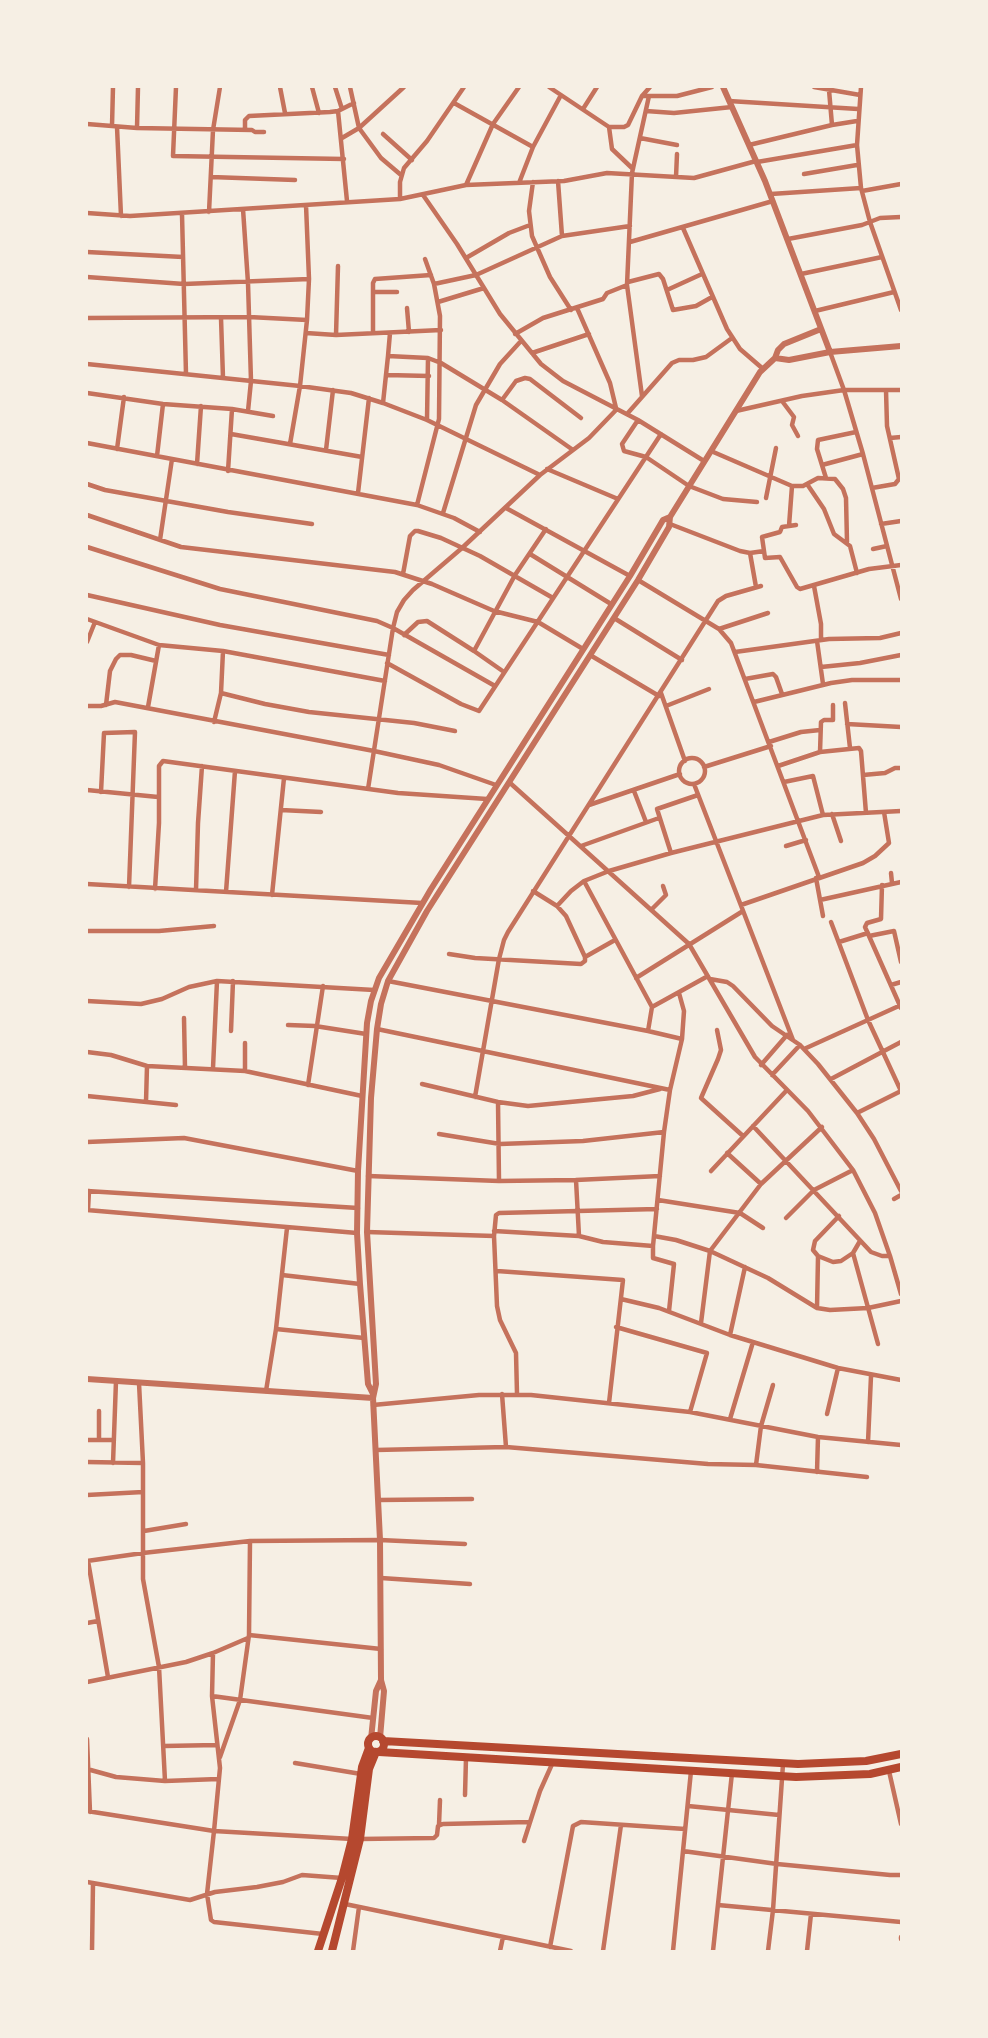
<!DOCTYPE html>
<style>
body{margin:0}
#map{position:relative;width:988px;height:2038px;overflow:hidden;background:#f6efe4;font-family:Quicksand,sans-serif}
canvas{display:block}
.frame{position:absolute;inset:0;border:88px solid #f6efe4;pointer-events:none}
</style>
<div id="map">
<canvas width="988" height="2038"></canvas>
<div class="frame"></div>
</div>
<script>
const ctx = document.querySelector('canvas').getContext('2d');
ctx.lineJoin = 'round';
const toPath = rows => new Path2D(rows.map(r => 'M' + r).join(''));
function strokePath(path, color, width, dash) { ctx.strokeStyle = color; ctx.lineWidth = width; ctx.lineCap = dash ? 'butt' : 'round'; ctx.setLineDash(dash || []); ctx.stroke(path); }
strokePath(toPath([
 [176,87,173,156,344,159],
 [280,87,285,113],
 [312,87,319,113],
 [335,87,342,109],
 [350,87,359,128,381,158,401,175],
 [549,87,609,127,612,149,633,169],
 [814,87,860,95],
 [861,87,857,145,861,188,870,222,901,310],
 [829,90,832,125],
 [642,96,677,96,712,87],
 [729,101,858,109],
 [454,103,533,147],
 [583,109,597,87],
 [338,111,347,201],
 [646,111,674,113,732,107],
 [87,124,137,128,252,130,255,132,264,132],
 [112,126,113,87],
 [117,127,121,216],
 [609,127,624,127,628,125,642,96,650,87],
 [137,128,138,87],
 [245,130,245,120,249,116,330,112,338,111,354,103],
 [383,134,412,160],
 [342,138,359,128,404,87],
 [640,138,677,145],
 [749,145,832,125,857,121],
 [757,162,857,145],
 [804,174,857,165],
 [211,177,295,180],
 [676,177,677,154],
 [558,181,562,236],
 [533,182,529,211,532,236,550,277,571,310],
 [519,183,533,147,561,95],
 [466,185,493,124,519,87],
 [862,191,901,184],
 [771,194,861,188],
 [423,195,457,244,500,314,541,364,563,381,638,420,704,461],
 [400,199,400,182,404,168,427,141,464,87],
 [243,209,248,283,251,381,248,411],
 [209,212,213,130,220,87],
 [87,213,130,216,400,199,466,185,564,181,607,173,694,178,756,161],
 [182,214,186,374],
 [683,228,727,329,740,349,762,368],
 [788,239,862,225,880,218,901,217],
 [630,242,773,201],
 [87,252,183,257],
 [466,258,509,233,530,225],
 [801,274,882,257],
 [87,277,184,284,309,279],
 [628,282,659,274,663,279,673,310,696,306,712,297],
 [434,284,476,275,562,236,630,226],
 [667,290,702,274],
 [373,292,397,292],
 [438,302,484,288],
 [407,308,409,332],
 [577,308,610,383,616,408],
 [815,311,894,292],
 [87,318,249,317,307,320],
 [221,318,223,378],
 [306,333,336,335,441,330],
 [373,333,373,283,375,279,431,275],
 [515,334,543,318,603,299,607,293,627,285],
 [336,335,338,266],
 [830,352,844,390,863,454,901,599],
 [532,353,589,334],
 [388,356,390,333],
 [87,364,300,386,351,393,383,403,427,420,540,475],
 [387,375,429,376],
 [87,393,163,404,232,409,273,416],
 [642,396,627,285,632,173,649,96],
 [502,400,516,381,525,378,530,379,581,418],
 [782,401,794,417,792,425,798,436],
 [383,403,388,356,428,358,441,363,502,400,573,450],
 [736,411,802,396,844,390,901,390],
 [627,414,672,363,679,360,693,360,706,357,732,338],
 [427,420,428,358],
 [638,420,622,444,624,451,646,457,689,486,723,499,757,502],
 [231,434,362,457],
 [890,438,901,437],
 [87,443,417,505,454,518,480,532],
 [290,444,300,386,307,320,309,279,306,205],
 [117,449,124,397],
 [326,450,333,390],
 [711,451,792,486,803,486,818,478,835,479,843,489,846,498,847,542],
 [157,456,163,404],
 [197,464,201,406],
 [822,465,863,454],
 [547,469,618,499],
 [228,471,232,409],
 [826,478,817,449,818,440,856,432],
 [87,484,105,490,228,512,312,524],
 [807,484,824,509,834,534,850,546,857,573],
 [872,488,895,484,899,479,887,426,886,390],
 [358,493,369,398],
 [766,498,776,448],
 [417,505,439,419,440,316,434,284,425,259],
 [506,508,630,576],
 [443,513,476,405,500,364,521,341],
 [87,515,181,547,395,572,432,584,494,611,538,622,583,649],
 [670,524,740,551,750,553,764,551],
 [881,524,901,521],
 [796,525,782,527,780,532,762,537,765,558,780,557,797,587,800,589,869,569,901,565],
 [789,526,792,486],
 [160,540,172,459],
 [87,547,220,589,377,621,393,628,495,686],
 [873,549,887,546],
 [750,553,756,587],
 [530,554,611,604],
 [403,574,410,536,415,531,418,531,441,538,480,556,553,598],
 [638,580,719,629,731,643,819,877],
 [814,586,821,624,821,640],
 [87,595,220,625,389,655],
 [614,618,682,660],
 [87,619,159,645,223,651,385,681],
 [719,629,768,613],
 [404,635,418,622,427,621,474,651,504,672],
 [817,641,823,684],
 [87,642,95,622],
 [474,651,515,575,546,529],
 [735,652,829,639,880,638,901,633],
 [590,655,659,696],
 [387,663,461,704,479,711,661,434],
 [821,667,860,663,901,655],
 [745,679,773,674,776,677,782,694],
 [221,693,265,704,309,712,414,723,455,731],
 [661,693,685,761],
 [754,702,831,683,852,680,901,680],
 [845,703,850,748],
 [106,705,110,671,116,659,120,655,131,655,156,661],
 [87,706,101,706,115,702,374,751,439,765,496,785],
 [666,706,709,689],
 [148,707,159,645],
 [214,722,221,693,223,651],
 [847,724,901,727],
 [769,742,801,732,820,730],
 [820,752,821,722,824,720,833,720,833,705],
 '679 771a13 13 0 1 1 26 0a13 13 0 1 1-26 0Z',
 [778,766,820,752,859,748,861,751,866,813],
 [704,767,771,746],
 [863,775,885,773,895,768,901,768],
 [509,782,689,944,755,1057,808,1111,853,1170,875,1213,890,1256,901,1294],
 [784,782,813,776,823,815],
 [694,784,793,1040],
 [368,789,393,628,397,612,404,600,413,590,462,548,540,475,589,438,617,409],
 [87,790,158,797],
 [634,791,646,822],
 [101,792,104,733,135,732,129,887],
 [589,805,680,774],
 [281,810,321,812],
 [832,814,841,841],
 [581,846,659,818],
 [786,846,806,840],
 [671,853,657,809,698,795],
 [891,873,892,883],
 [816,878,823,916],
 [584,881,652,1007,648,1031],
 [87,884,422,903],
 [882,885,881,919,867,923,865,927,901,1008],
 [155,889,159,823,159,766,163,761,398,793,487,799],
 [196,890,198,823,202,766],
 [533,891,557,906,566,916,585,957],
 [226,892,235,771],
 [272,895,284,778],
 [820,900,901,882],
 [741,905,863,863,875,856,889,843,884,812],
 [557,906,571,891,584,881,609,871,671,853,823,815,901,811],
 [652,909,666,895,663,886],
 [831,922,868,1020,901,1091],
 [87,931,159,931,214,926],
 [869,936,894,931,901,962],
 [839,942,868,933],
 [449,954,475,958,581,964,585,961,585,957,615,940],
 [636,978,743,911],
 [710,979,727,982,733,986,772,1026,800,1045,818,1064,857,1113,874,1139,901,1191],
 [388,981,648,1031,682,1039,670,1090,664,1132,653,1246,603,1242,579,1236,494,1231],
 [891,985,901,982],
 [679,993,684,1011,682,1039],
 [87,1001,141,1004,162,999,189,987,217,981,374,990],
 [652,1007,708,976],
 [184,1018,185,1068],
 [288,1025,315,1026,366,1034],
 [377,1029,670,1090],
 [717,1030,721,1050,718,1059,701,1098,743,1136],
 [231,1031,233,981],
 [245,1043,245,1071],
 [804,1049,901,1005],
 [87,1052,111,1055,147,1066,245,1071,362,1096],
 [761,1065,787,1035],
 [213,1068,217,981],
 [772,1075,800,1045],
 [831,1079,901,1042],
 [422,1084,498,1102,528,1106,633,1096,660,1089],
 [308,1085,323,986],
 [87,1096,176,1105],
 [475,1097,499,959,504,940,508,932,718,601,726,596,761,586],
 [146,1102,147,1066],
 [498,1102,499,1181],
 [857,1113,901,1091],
 [753,1126,871,1252,882,1256,890,1256],
 [439,1134,500,1144,583,1141,664,1132],
 [87,1142,184,1138,358,1171],
 [727,1153,761,1184],
 [711,1171,787,1090],
 [368,1176,499,1181,576,1180,660,1176],
 [576,1180,579,1236],
 [87,1191,358,1208],
 [894,1199,901,1195],
 [658,1200,740,1213,763,1228],
 [87,1210,357,1233],
 [88,1210,89,1191],
 [839,1216,815,1241,813,1250,818,1256,833,1262,841,1261,853,1253],
 [786,1218,814,1190,853,1170],
 [367,1232,494,1236],
 [654,1236,676,1240,710,1251,768,1278,817,1308,830,1310,868,1308,901,1301],
 [860,1241,853,1253,878,1344],
 [653,1246,653,1258,674,1264,669,1311],
 [497,1271,623,1280,609,1403],
 [282,1275,360,1284],
 [621,1299,659,1308,730,1335,838,1368,901,1380],
 [817,1308,818,1257],
 [701,1323,710,1251,761,1184,822,1127],
 [616,1327,707,1353,690,1412],
 [276,1329,364,1338],
 [730,1335,745,1267],
 [139,1383,143,1463,143,1579,159,1667,165,1781],
 [266,1391,276,1329,287,1228],
 [502,1394,506,1447],
 [517,1394,516,1353,500,1320,497,1306,494,1236,496,1215,499,1213,657,1209],
 [373,1405,479,1395,531,1395,690,1412,818,1437,901,1445],
 [99,1411,99,1440],
 [827,1414,838,1368],
 [730,1419,753,1342],
 [87,1440,114,1440],
 [868,1442,871,1376],
 [376,1450,506,1447,708,1464,756,1465,867,1477],
 [87,1462,143,1463],
 [113,1463,116,1381],
 [756,1465,761,1426,773,1385],
 [817,1472,818,1437],
 [87,1495,143,1492],
 [379,1500,472,1499],
 [144,1531,186,1524],
 [87,1561,143,1553,250,1541,380,1540,465,1544],
 [88,1561,108,1677],
 [381,1578,470,1584],
 [87,1623,98,1621],
 [249,1635,381,1649],
 [213,1653,212,1696,220,1768,214,1831,352,1839],
 [87,1682,186,1662,213,1653,248,1638],
 [212,1696,373,1718],
 [87,1739,90,1812],
 [164,1746,217,1745],
 [220,1757,240,1700,249,1635,250,1541],
 [295,1763,361,1774],
 [87,1769,116,1777,165,1781,218,1779],
 [889,1771,901,1824],
 [465,1795,466,1758],
 [688,1806,779,1815],
 [87,1811,214,1831,207,1894,211,1920,214,1922,323,1934],
 [439,1825,440,1800],
 [360,1839,434,1838,437,1835,438,1826,443,1824,529,1822],
 [524,1841,540,1791,553,1762],
 [683,1851,777,1864,890,1875,901,1875],
 [87,1882,190,1900,215,1892,257,1887,283,1882,302,1875,342,1878],
 [345,1904,571,1951],
 [718,1905,901,1922],
 [901,1939,901,1937],
 [550,1947,573,1826,581,1822,685,1829],
 [92,1951,93,1883],
 [353,1951,359,1907],
 [500,1951,503,1937],
 [603,1951,621,1825],
 [673,1951,691,1771],
 [713,1951,732,1773],
 [768,1951,773,1910,783,1764],
 [807,1951,811,1914]
]), '#c5725c', 4.5);
strokePath(toPath([
 [723,87,765,181,830,352],
 [775,358,789,360,830,352,901,346],
 [87,1379,373,1398],
 [373,1394,368,1384,360,1284,357,1233,358,1171,367,1023,371,1001,379,978,431,889,630,576,663,520,670,517,760,372,775,358,778,350,784,344,821,329],
 [380,1738,384,1691,381,1680,380,1540,373,1398,376,1384,367,1232,371,1098,377,1029,381,1004,388,981,427,911,638,580,669,527,670,517],
 [371,1739,376,1691,381,1680]
]), '#c5725c', 6);
strokePath(toPath([
 '368 1744a8 8 0 1 1 16 0a8 8 0 1 1-16 0Z',
 [383,1741,798,1764,866,1761,901,1754],
 [379,1752,796,1777,870,1774,901,1767],
 [318,1951,342,1878,352,1839,362,1767,369,1748],
 [332,1951,360,1839,369,1769,376,1752]
]), '#b5482f', 8);
</script>
